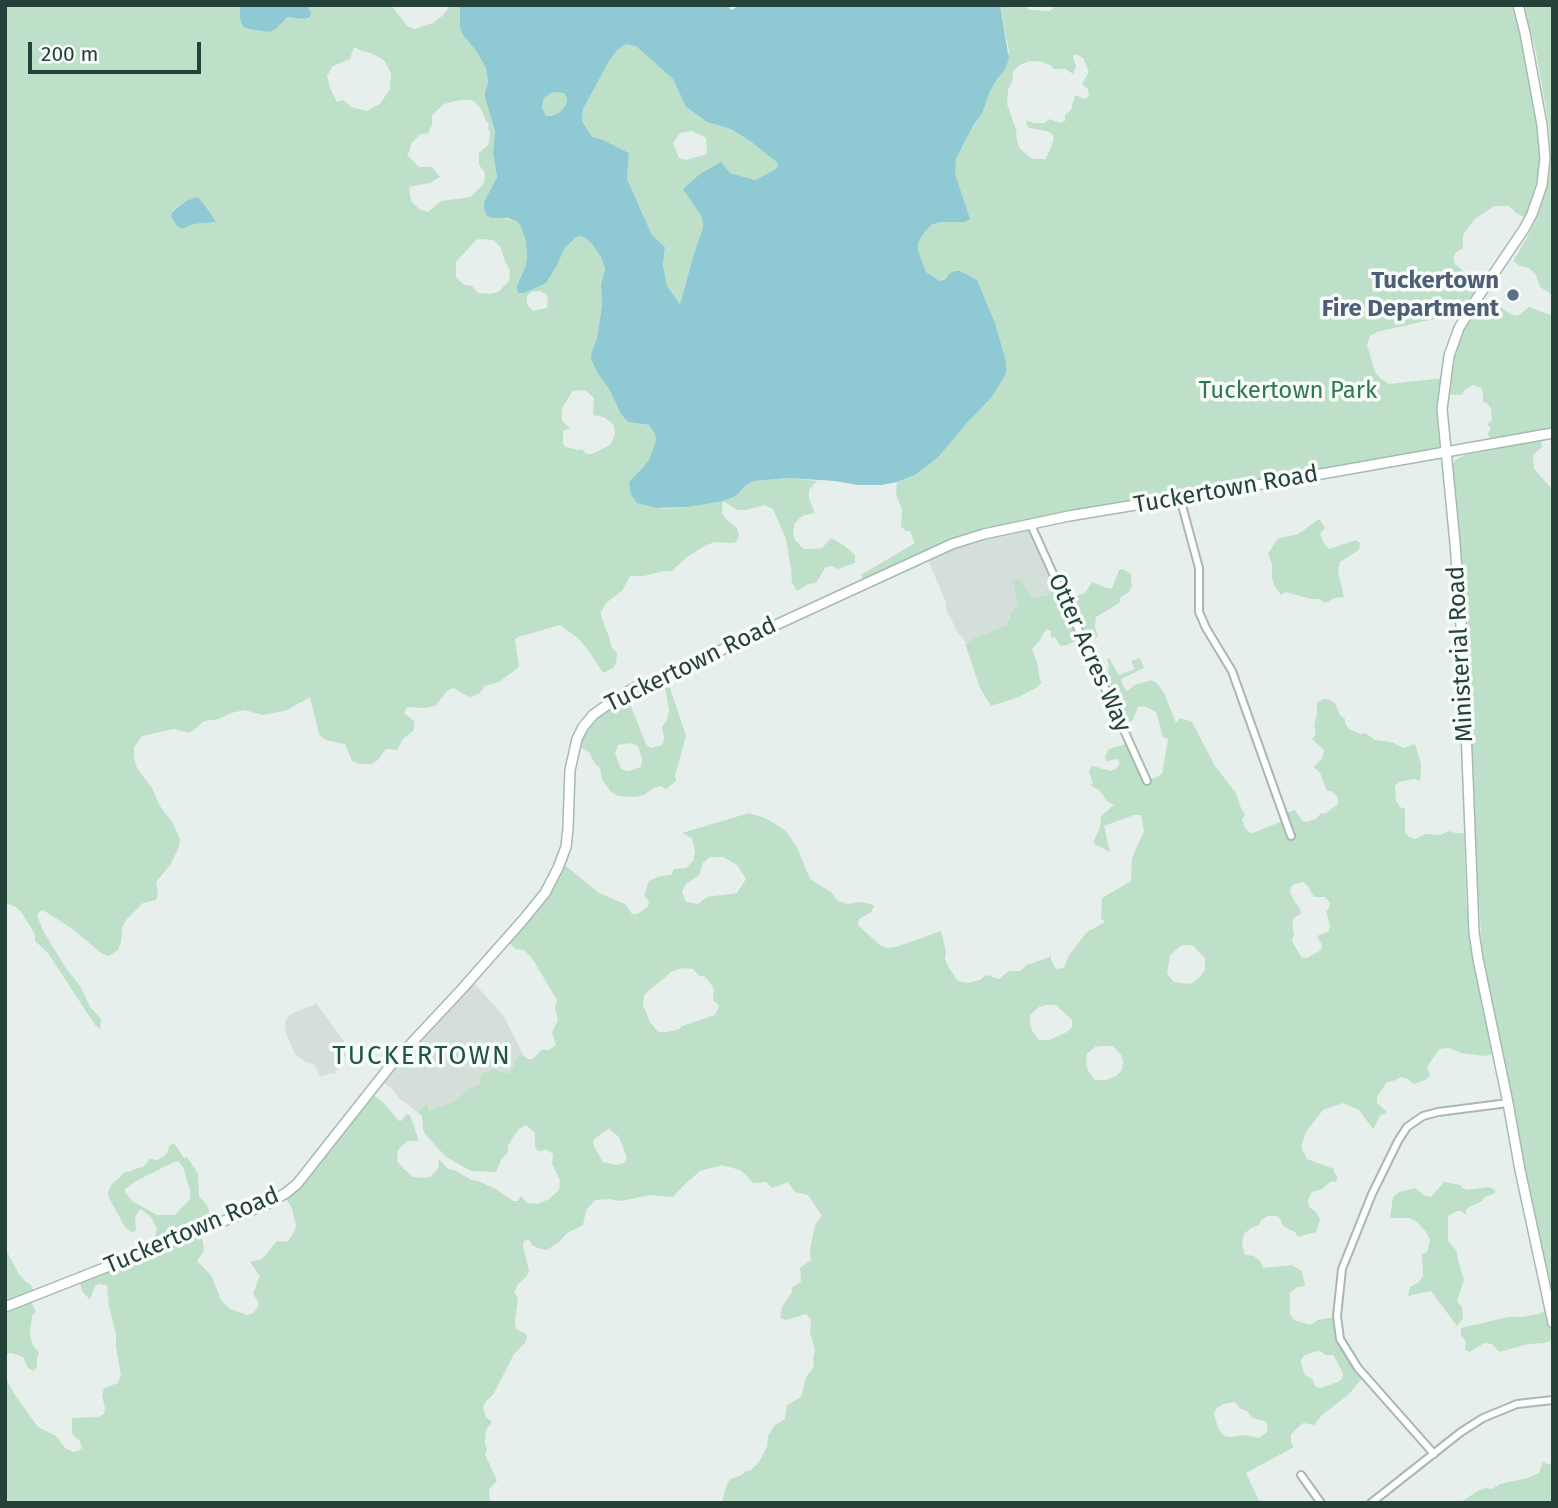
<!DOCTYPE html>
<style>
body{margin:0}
#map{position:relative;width:1558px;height:1508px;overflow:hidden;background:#e6efeb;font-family:"Fira Sans",sans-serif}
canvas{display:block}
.frame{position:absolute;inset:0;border:7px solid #24423a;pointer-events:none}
.scale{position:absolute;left:28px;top:42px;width:173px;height:32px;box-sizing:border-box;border:4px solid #24423a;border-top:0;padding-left:9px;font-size:21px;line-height:24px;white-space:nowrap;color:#24423a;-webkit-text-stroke:5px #f7fbf9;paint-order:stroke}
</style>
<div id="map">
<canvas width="1558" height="1508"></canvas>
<div class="frame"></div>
<div class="scale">200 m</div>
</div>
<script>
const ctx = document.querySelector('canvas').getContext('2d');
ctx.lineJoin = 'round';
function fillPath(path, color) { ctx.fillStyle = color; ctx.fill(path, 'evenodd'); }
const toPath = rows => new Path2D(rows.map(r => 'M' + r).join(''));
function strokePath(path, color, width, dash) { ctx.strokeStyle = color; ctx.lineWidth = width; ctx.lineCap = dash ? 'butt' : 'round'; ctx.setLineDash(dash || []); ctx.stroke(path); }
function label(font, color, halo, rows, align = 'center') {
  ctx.font = font + ' "Fira Sans",sans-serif'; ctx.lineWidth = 7; ctx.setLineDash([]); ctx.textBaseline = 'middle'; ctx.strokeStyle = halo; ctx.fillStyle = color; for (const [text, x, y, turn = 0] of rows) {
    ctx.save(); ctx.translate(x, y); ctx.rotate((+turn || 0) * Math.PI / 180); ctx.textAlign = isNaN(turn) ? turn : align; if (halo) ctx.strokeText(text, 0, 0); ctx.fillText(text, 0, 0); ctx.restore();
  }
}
fillPath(toPath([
 [1031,524,1058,585,1049,594,1033,598,1022,581,1013,584,1018,605,1010,615,1008,626,966,643,960,634,959,635,946,609,946,603,926,555],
 [472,981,503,1015,524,1056,520,1055,510,1072,505,1073,492,1068,481,1074,479,1084,470,1088,452,1102,429,1111,427,1104,417,1112,409,1105,400,1099,392,1089,381,1080],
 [315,1002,344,1041,346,1056,342,1057,335,1074,330,1073,321,1077,314,1064,305,1062,295,1054,286,1033,285,1023,289,1015,315,1004]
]), '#d4dfda');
fillPath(toPath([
 [5,5,240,5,240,17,277,28,287,16,305,19,310,13,307,5,391,5,407,26,415,29,433,23,442,16,451,5,460,5,460,28,463,35,477,52,486,68,488,83,485,92,485,98,495,131,493,153,497,177,484,202,499,217,516,221,520,225,526,241,527,259,525,268,517,286,557,265,565,248,575,238,581,236,585,238,592,244,601,257,605,269,601,284,602,305,597,338,592,352,598,374,609,389,621,414,628,422,649,425,655,434,656,440,650,458,644,466,629,482,653,506,657,508,666,509,688,507,736,496,746,485,754,481,789,478,817,481,809,490,809,499,815,513,802,516,795,523,793,533,795,540,804,549,816,549,822,548,831,538,842,544,855,555,855,563,838,569,831,566,825,568,816,583,808,584,797,591,792,583,791,569,786,539,773,509,764,505,747,510,737,510,723,501,722,512,725,518,737,528,739,536,736,542,732,543,714,542,705,546,688,556,672,571,663,571,644,576,630,576,622,591,606,603,601,612,601,616,609,637,612,648,617,653,616,663,613,668,603,673,588,650,579,639,560,625,518,637,515,639,519,667,499,682,485,686,479,694,470,697,463,694,454,688,448,690,435,706,425,708,407,707,404,713,414,721,414,730,403,739,397,750,387,749,384,751,378,760,371,764,360,764,352,761,345,744,329,741,323,738,319,734,310,697,285,711,262,715,245,710,231,713,219,719,204,721,190,733,174,729,142,736,134,747,134,758,137,768,152,788,160,806,172,822,180,839,179,847,170,865,156,882,158,894,156,900,143,903,127,919,122,928,121,942,118,950,108,956,101,953,71,928,43,910,40,911,37,916,44,932,65,967,80,986,90,1007,101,1019,100,1029,95,1025,48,953,35,941,35,934,21,912,16,907,5,903],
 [354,47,362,51,371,53,384,60,391,73,390,89,380,104,367,111,351,107,343,100,337,102,330,88,327,76,333,66,350,59],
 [461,100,470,100,475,102,481,109,486,121,489,124,488,128,490,132,489,143,486,147,479,153,479,165,485,173,484,183,471,197,441,201,428,212,419,209,411,201,409,187,430,183,440,177,432,167,419,167,407,155,410,150,411,144,419,135,429,133,430,128,432,126,432,115,444,104],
 [196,197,199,198,209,211,215,222,194,224,182,229,172,211,186,201],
 [480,239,494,240,501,248,505,261,510,271,509,281,498,292,491,294,478,293,472,286,464,285,456,277,456,262,476,240],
 [539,291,546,294,548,300,547,308,533,311,527,304,527,296,531,292],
 [578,390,586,391,594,398,593,415,604,417,614,425,615,435,610,445,592,454,586,454,582,449,578,450,566,447,563,444,563,431,570,428,562,421,562,408,572,392],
 [1000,5,1022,5,1030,10,1049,11,1058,5,1512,5,1522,44,1533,102,1542,160,1540,176,1526,218,1516,213,1509,206,1494,206,1475,219,1463,235,1463,248,1456,252,1453,258,1455,264,1462,270,1463,274,1487,285,1476,303,1488,310,1497,304,1510,314,1518,316,1529,307,1550,315,1553,311,1553,427,1490,440,1488,433,1491,428,1487,424,1492,420,1491,409,1487,403,1483,402,1483,392,1481,388,1473,385,1466,389,1461,395,1444,394,1445,452,971,536,865,583,861,575,915,543,910,531,906,531,901,526,902,510,896,494,897,482,915,475,991,398,1006,373,1006,361,995,323,977,280,946,279,940,281,926,272,918,250,918,243,922,236,931,225,940,222,965,222,954,174,956,159,974,124,982,114,990,91,997,79,1004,71,1009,51],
 [1076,54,1083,58,1089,72,1082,84,1088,89,1089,96,1084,99,1075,95,1071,110,1065,115,1065,121,1059,123,1050,119,1044,123,1034,123,1026,120,1027,125,1029,128,1047,131,1052,134,1054,139,1046,159,1032,159,1020,149,1017,141,1016,129,1007,104,1008,90,1012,82,1013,71,1020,65,1029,61,1042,62,1050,65,1054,69,1066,69,1073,74,1076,67,1073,56],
 [1447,316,1464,318,1444,378,1389,384,1379,377,1375,372,1367,345,1370,336,1377,332],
 [1524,5,1553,5,1553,295,1540,287,1536,275,1529,268,1520,266,1513,261,1527,238,1539,213,1547,185,1551,162,1549,126,1536,52],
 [626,44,636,45,673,79,686,107,707,122,731,129,750,141,778,162,776,169,755,180,730,173,702,217,703,229,693,257,680,304,667,286,663,265,665,247,652,235,627,179,629,153,603,140,592,137,582,121,583,109,608,63,617,50],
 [692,131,706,138,707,154,686,160,679,158,673,143,680,133],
 [553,92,564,92,567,98,566,105,560,112,552,116,546,116,542,108,544,98],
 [1541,440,1542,447,1533,455,1534,469,1553,490,1553,1340,1544,1343,1529,1344,1499,1352,1492,1344,1484,1343,1470,1352,1465,1350,1466,1342,1461,1335,1461,1328,1508,1317,1521,1317,1537,1314,1549,1310,1511,1099,1483,961,1474,834,1467,651,1453,465,1455,460,1465,455],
 [1319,519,1325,528,1320,534,1324,544,1329,549,1356,540,1360,543,1359,550,1340,562,1338,572,1344,597,1335,598,1325,603,1319,599,1311,599,1290,593,1285,592,1281,595,1275,587,1272,579,1272,564,1268,554,1277,539,1298,534],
 [1123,569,1131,574,1132,586,1129,592,1121,597,1119,603,1096,617,1095,627,1098,637,1085,643,1082,638,1067,645,1060,646,1056,638,1051,637,1051,631,1046,629,1040,640,1032,649,1038,666,1040,680,1042,682,1036,688,1019,697,991,706,980,688,965,644,975,638,1008,625,1008,621,1010,618,1010,615,1018,605,1012,579,1022,581,1033,598,1049,594,1058,585,1065,599,1085,593,1092,582,1107,588,1112,588,1119,570],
 [1109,658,1119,675,1135,669,1131,661,1140,658,1144,668,1121,679,1123,686,1127,691,1135,685,1151,680,1157,683,1164,693,1176,723,1180,718,1192,722,1215,766,1236,793,1241,808,1245,815,1242,820,1245,828,1249,832,1253,833,1285,820,1284,814,1295,810,1302,821,1307,822,1316,819,1321,813,1325,814,1338,804,1338,798,1332,791,1327,791,1320,773,1314,767,1322,758,1324,750,1312,739,1316,734,1314,725,1317,714,1317,702,1324,699,1330,700,1335,703,1340,715,1345,719,1345,723,1349,729,1360,734,1365,733,1375,740,1391,742,1404,748,1414,744,1416,747,1421,765,1420,781,1414,779,1399,782,1395,786,1396,801,1400,807,1405,809,1405,833,1409,837,1415,839,1425,834,1441,835,1448,831,1456,833,1464,833,1466,900,1472,951,1492,1054,1485,1056,1461,1053,1449,1048,1439,1049,1427,1067,1430,1074,1427,1079,1414,1084,1406,1078,1401,1077,1393,1081,1387,1082,1377,1097,1377,1103,1387,1112,1380,1116,1373,1129,1359,1110,1343,1103,1323,1110,1306,1132,1302,1144,1302,1149,1307,1159,1334,1169,1334,1172,1338,1178,1336,1182,1331,1181,1322,1189,1312,1192,1308,1200,1309,1207,1316,1212,1320,1219,1316,1232,1298,1237,1295,1232,1283,1226,1280,1219,1277,1216,1268,1216,1261,1220,1259,1225,1251,1228,1244,1234,1242,1244,1244,1252,1246,1255,1254,1256,1260,1261,1263,1268,1292,1265,1302,1271,1305,1286,1297,1287,1290,1293,1290,1314,1294,1320,1310,1325,1318,1320,1336,1317,1340,1340,1364,1376,1349,1394,1321,1416,1314,1425,1303,1423,1291,1434,1291,1443,1294,1447,1246,1473,1260,1503,722,1503,726,1487,730,1479,742,1475,746,1471,750,1471,759,1462,767,1447,768,1436,774,1426,785,1419,787,1405,801,1397,806,1377,814,1367,813,1359,815,1350,810,1332,811,1319,806,1314,786,1320,780,1318,782,1307,793,1290,791,1288,801,1282,800,1268,811,1260,810,1249,815,1225,822,1216,808,1195,795,1192,788,1182,772,1188,766,1182,753,1183,746,1175,740,1170,722,1165,700,1171,684,1185,673,1197,651,1195,621,1201,609,1199,595,1200,586,1210,583,1225,567,1233,559,1242,547,1250,541,1249,533,1246,529,1240,524,1241,523,1246,529,1271,526,1277,518,1284,514,1293,518,1297,515,1322,516,1329,526,1334,527,1337,525,1343,514,1354,493,1395,486,1401,483,1408,486,1417,492,1422,486,1430,485,1443,487,1450,485,1454,497,1481,489,1489,490,1503,5,1503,5,1377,15,1395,38,1427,56,1436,65,1448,73,1452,78,1451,82,1448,80,1441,73,1435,72,1431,72,1418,98,1417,104,1414,105,1408,102,1395,104,1388,118,1383,121,1375,116,1347,116,1334,109,1306,107,1285,99,1284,95,1286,90,1300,82,1291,79,1279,159,1247,155,1236,157,1229,151,1217,142,1210,139,1210,135,1218,136,1229,134,1232,131,1232,125,1227,109,1198,108,1192,111,1185,118,1179,123,1173,131,1171,135,1169,143,1167,150,1159,157,1160,163,1157,167,1153,169,1146,174,1143,184,1158,187,1157,198,1174,199,1196,207,1205,213,1225,201,1231,204,1251,197,1261,211,1275,221,1300,230,1309,247,1315,254,1313,259,1304,253,1293,260,1276,250,1262,262,1259,277,1241,287,1242,293,1234,296,1226,292,1208,285,1197,371,1093,383,1102,399,1121,401,1121,407,1114,410,1115,419,1141,407,1141,398,1150,397,1161,405,1170,413,1177,424,1178,430,1177,438,1169,439,1159,448,1169,454,1170,472,1180,478,1181,496,1189,513,1201,518,1201,521,1196,527,1203,538,1204,549,1199,559,1190,560,1180,552,1164,553,1154,547,1150,538,1151,535,1147,535,1133,526,1125,519,1129,513,1137,508,1146,508,1152,501,1160,496,1172,471,1171,446,1157,425,1134,423,1129,422,1116,417,1112,427,1103,429,1111,452,1102,470,1088,479,1084,481,1074,493,1068,505,1073,510,1072,520,1054,528,1059,533,1059,541,1050,549,1050,556,1045,552,1032,558,1020,555,1008,557,1000,532,958,524,950,516,949,507,941,561,862,599,893,625,904,632,914,638,914,648,906,649,902,644,895,649,881,660,876,671,875,674,869,686,868,693,861,695,852,692,838,682,833,749,813,765,818,785,830,797,847,810,879,831,892,838,901,847,904,860,902,871,904,874,906,871,912,859,919,858,925,880,945,887,948,896,947,941,931,946,952,945,959,949,968,958,981,968,983,980,980,986,975,999,979,1009,971,1020,971,1027,965,1050,957,1051,954,1051,960,1056,969,1064,968,1069,955,1087,932,1105,922,1101,918,1102,898,1131,881,1132,858,1144,831,1141,815,1134,815,1104,826,1110,852,1094,844,1094,840,1100,828,1101,816,1114,805,1107,801,1100,791,1090,785,1093,784,1089,771,1090,768,1093,766,1110,771,1116,769,1120,763,1118,760,1115,759,1106,762,1105,756,1109,749,1129,743,1148,781,1162,774,1168,739,1163,737,1156,712,1144,706,1138,707,1133,720,1122,726,1103,683,1106,680,1109,666,1107,659],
 [710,857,723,857,738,866,746,879,737,893,707,897,698,904,686,902,682,891,686,884,699,875,703,863],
 [1303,882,1308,886,1314,897,1325,897,1330,903,1329,908,1326,911,1330,925,1329,931,1317,936,1322,945,1321,950,1307,958,1301,957,1292,941,1294,935,1292,922,1295,917,1301,914,1300,909,1295,902,1290,892,1291,887,1294,884],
 [1182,945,1192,945,1205,958,1205,970,1201,976,1191,984,1174,982,1167,974,1170,955],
 [682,968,693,969,699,976,704,976,708,980,714,989,713,1000,719,1006,715,1015,682,1026,679,1029,668,1032,658,1032,650,1022,643,1005,644,995,671,972],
 [1046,1005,1056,1005,1072,1020,1072,1027,1067,1032,1049,1040,1039,1040,1032,1031,1030,1024,1030,1015,1039,1007],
 [1100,1046,1113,1046,1121,1055,1123,1061,1122,1070,1116,1076,1106,1080,1095,1080,1088,1071,1086,1064,1087,1054,1095,1047],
 [609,1129,619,1137,627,1158,624,1163,618,1165,603,1162,594,1146,593,1140,605,1131],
 [176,1161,179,1162,183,1167,190,1190,190,1199,175,1215,157,1215,132,1201,124,1190,134,1182],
 [1317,1351,1322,1352,1325,1355,1333,1355,1335,1358,1343,1374,1342,1379,1338,1382,1321,1388,1316,1387,1312,1379,1305,1375,1301,1363,1302,1358,1305,1355],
 [1235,1402,1241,1409,1247,1411,1252,1418,1265,1421,1268,1426,1267,1432,1259,1438,1246,1435,1231,1437,1224,1436,1218,1428,1214,1413,1217,1408,1224,1404],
 [666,676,686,736,675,776,676,781,666,789,660,786,652,789,644,795,636,797,618,796,611,792,602,779,600,768,595,764,589,752,576,745,588,722,623,695,630,704,646,744,651,748,660,746,663,744,664,737,662,727,667,720,669,710,666,692,661,678],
 [630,743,638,746,642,759,641,767,629,771,621,769,615,753,618,745],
 [1444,1182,1461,1185,1462,1188,1467,1190,1489,1187,1495,1190,1495,1193,1485,1197,1482,1201,1469,1207,1466,1210,1466,1215,1461,1211,1457,1211,1448,1216,1448,1241,1457,1251,1458,1260,1464,1280,1457,1301,1462,1307,1463,1318,1457,1326,1431,1291,1408,1296,1410,1287,1418,1283,1423,1276,1422,1254,1427,1252,1430,1240,1426,1232,1417,1222,1409,1218,1390,1218,1393,1197,1399,1192,1415,1188,1425,1196,1431,1197],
 [5,1248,19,1274,26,1282,31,1285,35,1296,30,1299,36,1312,32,1316,30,1334,33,1346,39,1352,37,1358,37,1367,34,1371,28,1368,23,1357,11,1353,5,1354,5,1288,7,1287,5,1284],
 [1543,1462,1547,1464,1553,1464,1553,1503,1459,1503,1478,1491,1486,1488,1492,1489,1500,1484,1528,1478,1539,1473]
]), '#bfe0c8');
fillPath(toPath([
 [240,5,307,5,311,13,310,17,305,19,287,17,277,28,270,32,249,29,244,27,241,23,240,17],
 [460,5,726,5,732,10,740,5,1000,5,1009,59,1004,71,997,79,990,91,982,114,974,124,956,159,955,174,970,219,965,222,940,222,931,225,922,236,918,243,918,250,926,272,940,281,946,279,949,274,955,271,960,271,977,280,995,323,1006,361,1006,373,1003,379,991,398,965,425,938,457,915,475,897,482,882,485,858,485,835,481,789,478,754,481,746,485,736,496,723,501,688,507,657,508,637,503,631,494,629,482,644,466,650,458,656,440,655,434,649,425,628,422,621,414,609,389,598,374,591,358,592,352,597,338,602,305,601,284,605,269,601,257,592,244,585,238,581,236,575,238,565,248,557,265,546,283,524,293,518,293,517,286,525,268,527,259,526,241,520,225,516,221,508,218,492,218,487,216,484,209,484,202,497,177,493,153,495,131,485,98,485,92,488,83,486,68,477,52,463,35,460,28],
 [626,44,636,46,673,79,686,107,707,122,731,129,750,141,778,163,776,169,755,180,730,173,721,162,700,174,683,189,702,217,703,228,693,257,680,304,667,286,663,265,665,247,652,235,627,179,629,153,603,140,592,137,582,121,583,109,608,63,617,50],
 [553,92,564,93,567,98,566,105,560,112,552,116,546,116,542,108,544,98],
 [196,197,199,198,209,211,216,222,194,224,182,229,177,226,171,216,173,211,186,201]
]), '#8ec9d4');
const street = toPath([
 [1180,498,1199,568,1199,612,1206,628,1232,671,1291,836],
 [1031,525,1147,781],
 [1434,1454,1358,1368,1340,1339,1337,1316,1342,1269,1372,1194,1398,1141,1407,1127,1423,1116,1438,1112,1508,1103],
 [1301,1475,1321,1503],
 [1371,1503,1461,1432,1483,1418,1517,1404,1553,1400]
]);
const secondary = toPath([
 [1518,5,1525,33,1542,125,1545,158,1542,185,1532,214,1524,229,1476,300,1459,328,1449,356,1442,409,1455,543,1463,653,1474,932,1478,959,1508,1103,1520,1170,1553,1323],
 [5,1307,267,1204,286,1193,297,1184,391,1065,462,989,523,920,545,893,558,868,566,847,568,828,570,770,577,739,583,727,593,715,617,698,636,687,667,675,952,544,984,534,1069,516,1310,476,1553,433]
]);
strokePath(street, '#a8b8b2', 10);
strokePath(secondary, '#a4bbb3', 12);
strokePath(street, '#fff', 6);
strokePath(secondary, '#fff', 9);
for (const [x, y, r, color] of [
 [1513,295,7,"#5c6f8a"]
]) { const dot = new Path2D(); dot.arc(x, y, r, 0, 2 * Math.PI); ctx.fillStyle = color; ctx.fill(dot); strokePath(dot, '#f7fbf9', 2.5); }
label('bold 24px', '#4e5e75', '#f7fbf9', [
 ["Tuckertown",1499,281],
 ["Fire Department",1499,309]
], 'right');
label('24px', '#2d7a4b', '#f7fbf9', [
 ["Tuckertown Park",1288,391]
]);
label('24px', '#24423a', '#f7fbf9', [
 ["Tuckertown Road",1226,490,-10],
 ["Otter Acres Way",1089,653,66],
 ["Ministerial Road",1461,654,-93],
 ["Tuckertown Road",691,665,-26],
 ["Tuckertown Road",192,1231,-23]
]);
ctx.letterSpacing = '2px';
label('26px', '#1f5548', '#f7fbf9', [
 ["TUCKERTOWN",422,1057]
]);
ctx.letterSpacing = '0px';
</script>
